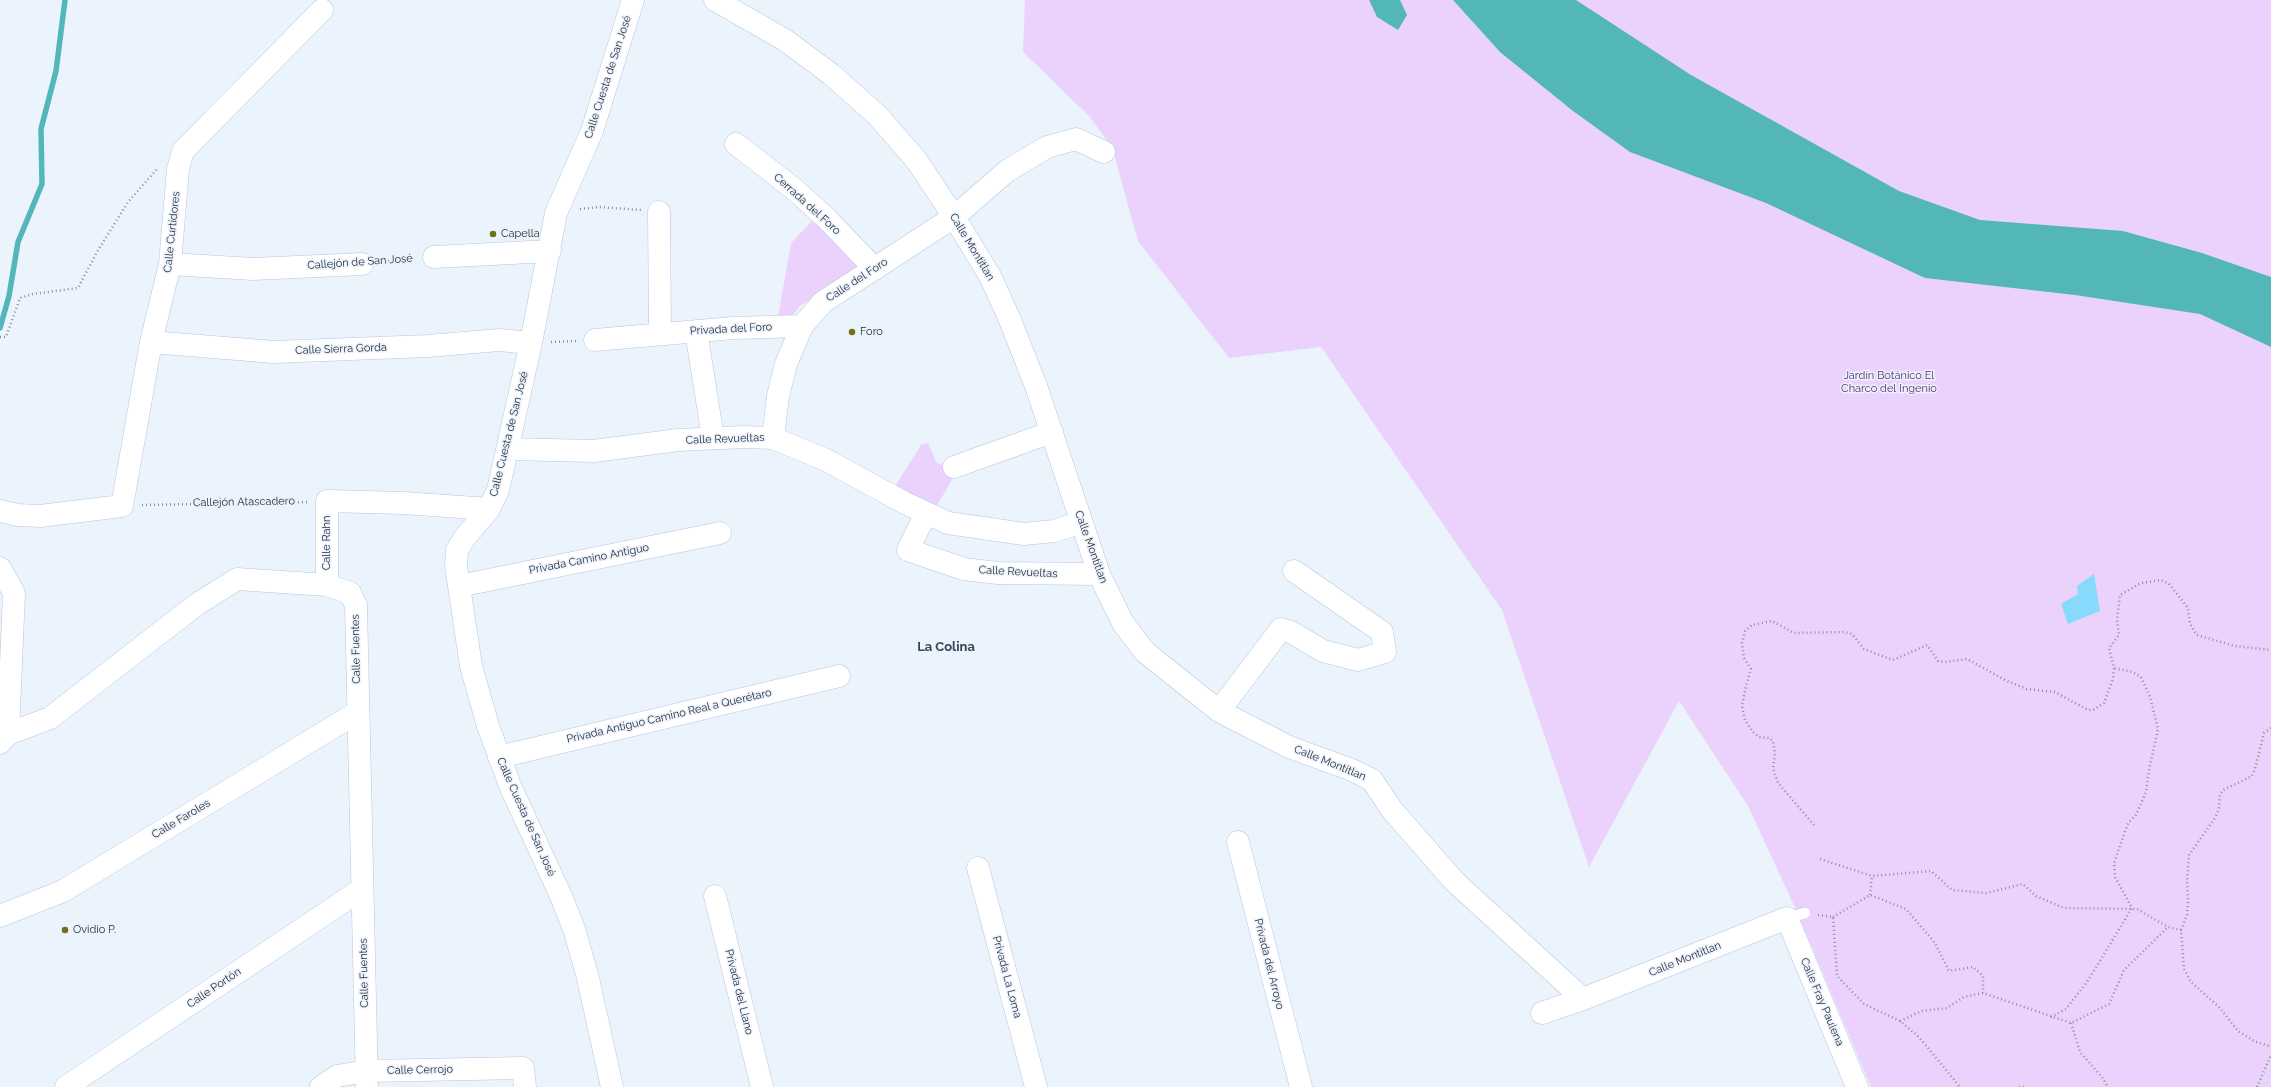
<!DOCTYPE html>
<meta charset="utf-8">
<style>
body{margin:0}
canvas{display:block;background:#ebf3fc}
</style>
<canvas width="2271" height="1087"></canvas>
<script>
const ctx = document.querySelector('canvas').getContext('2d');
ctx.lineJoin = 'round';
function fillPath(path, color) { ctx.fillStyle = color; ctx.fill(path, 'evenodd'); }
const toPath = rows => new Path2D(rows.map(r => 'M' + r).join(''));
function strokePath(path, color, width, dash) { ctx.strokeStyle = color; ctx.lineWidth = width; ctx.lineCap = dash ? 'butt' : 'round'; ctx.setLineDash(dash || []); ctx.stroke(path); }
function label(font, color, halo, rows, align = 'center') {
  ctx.font = font + ' Raleway,sans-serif'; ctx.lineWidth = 3; ctx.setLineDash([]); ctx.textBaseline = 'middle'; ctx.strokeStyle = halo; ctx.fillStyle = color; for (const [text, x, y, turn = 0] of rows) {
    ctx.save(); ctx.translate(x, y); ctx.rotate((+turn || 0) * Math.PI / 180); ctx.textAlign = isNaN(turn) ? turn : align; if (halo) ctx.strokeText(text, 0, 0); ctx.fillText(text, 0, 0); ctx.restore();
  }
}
fillPath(toPath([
 [1025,0,2271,0,2271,1087,1871,1087,1798,914,1748,806,1679,701,1589,867,1502,610,1321,347,1229,358,1138,241,1112,147,1089,116,1023,52],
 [813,220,861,266,800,306,787,322,777,323,791,243],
 [928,443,936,462,957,471,934,511,894,488,921,445]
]), '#ebd2fd');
fillPath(toPath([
 [1369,0,1400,0,1407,15,1398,30,1377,17],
 [1453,0,1576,0,1691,75,1899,191,1980,220,2123,231,2202,253,2271,277,2271,347,2200,314,2075,295,1925,278,1766,203,1630,152,1573,111,1500,52]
]), '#53b7b9');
strokePath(toPath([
 [0,328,9,296,18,242,42,184,41,129,56,71,65,0]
]), '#53b7b9', 5.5);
fillPath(toPath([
 [2094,574,2100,611,2068,624,2061,604,2078,594,2077,586]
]), '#87dafb');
const service = toPath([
 [1787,918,1805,913]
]);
const minor = toPath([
 [715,0,785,40,832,75,878,116,917,161,954,217,990,276,1010,320,1036,386,1099,574,1123,623,1145,652,1219,711,1289,747,1352,770,1372,780,1392,810,1454,881,1583,999],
 [736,144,794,189,826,218,875,269],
 [659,212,660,333],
 [434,257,550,251],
 [170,264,253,269,362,264],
 [696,331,713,438],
 [595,340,733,328,802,326],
 [151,342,274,352,428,346,499,340,531,343],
 [773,438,778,396,786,364,802,326,823,302,954,217,1007,171,1047,147,1076,139,1104,152],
 [508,449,594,451,678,440,744,437,773,438,826,460,905,503,948,523,1024,534,1055,531,1081,522],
 [954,467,1052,432],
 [0,511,18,515,40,516,122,506,151,342,170,264,178,169,183,151,322,10],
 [926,513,908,550,964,569,998,573,1099,574],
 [0,568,14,593,8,734],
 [327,585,327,501,404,503,489,509],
 [459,586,720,533],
 [1219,711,1281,629,1291,632,1323,651,1358,660,1385,652,1382,632,1294,571],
 [0,743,8,734,50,718,196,605,237,579,327,585,350,593,356,605,367,1087],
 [499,757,839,676],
 [1238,842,1301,1087],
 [978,868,1036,1087],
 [715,896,762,1087],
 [0,916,63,891,358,712],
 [1542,1013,1583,999,1787,918,1857,1087],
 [66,1087,362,889],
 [321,1087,337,1076,367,1071,523,1068,525,1087],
 [612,1087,587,974,574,929,561,896,511,788,488,726,471,666,456,566,457,550,466,536,489,509,498,490,531,343,556,213,592,131,633,0]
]);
strokePath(service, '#b5c7de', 12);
strokePath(minor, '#b5c7de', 23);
strokePath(toPath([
 [580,209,599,207,641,210],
 [380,262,415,258],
 [0,337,6,337,20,298,33,294,78,288,97,252,128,202,158,168],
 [551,342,576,341],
 [142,505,307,502],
 [1814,825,1778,783,1773,768,1775,754,1773,741,1769,738,1759,737,1752,731,1745,720,1742,706,1746,686,1751,669,1744,658,1742,643,1745,631,1752,625,1772,621,1794,633,1845,632,1852,634,1864,649,1893,660,1927,645,1938,661,1945,662,1967,659,2007,681,2027,689,2055,692,2088,710,2093,710,2104,703,2113,679,2114,668,2109,648,2119,635,2117,620,2120,595,2141,583,2161,580,2169,584,2188,608,2190,624,2197,635,2235,646,2271,650],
 [1820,859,1872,876,1931,871,1952,890,1986,893,2023,884,2036,896,2064,908,2137,909,2168,927,2181,930,2184,969,2191,982,2219,1007,2238,1031,2254,1041,2271,1047],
 [1870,895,1872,876],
 [1818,915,1833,917,1837,976,1864,1004,1900,1021,1919,1037,1960,1087],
 [1833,917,1870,895,1906,909,1935,943,1949,971,1973,967,1983,976,1983,993],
 [2181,930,2187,915,2188,901,2187,881,2189,855,2215,818,2219,809,2220,794,2223,790,2252,776,2255,769,2264,733,2271,728],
 [2051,1017,2066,1009,2087,982,2132,908,2115,877,2114,863,2128,823,2136,815,2146,792,2149,770,2158,729,2150,697,2141,677,2132,672,2114,668],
 [1900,1021,1922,1011,1947,1008,1964,997,1983,993,2071,1023,2109,1004,2124,970,2168,927],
 [2071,1023,2080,1052,2102,1077,2108,1087],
 [2019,1087,2025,1087],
 [2257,1087,2271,1055]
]), '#8a919a', 2.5, [1, 3]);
strokePath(service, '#fff', 11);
strokePath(minor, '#fff', 22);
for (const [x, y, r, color] of [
 [493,234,4,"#707115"],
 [852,332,4,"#707115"],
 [65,930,4,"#707115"]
]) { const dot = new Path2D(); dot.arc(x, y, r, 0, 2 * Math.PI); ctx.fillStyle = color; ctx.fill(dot); strokePath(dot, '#ebf3fc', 1.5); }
label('11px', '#293039', '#ebf3fc', [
 ["Calle Cuesta de San José",608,77,-72],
 ["Cerrada del Foro",807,204,42],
 ["Calle Curtidores",172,232,-84],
 ["Calle Montitlan",972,247,59],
 ["Callejón de San José",360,262,-4],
 ["Calle del Foro",857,280,-33],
 ["Privada del Foro",731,329,-3],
 ["Calle Sierra Gorda",341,349,-2],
 ["Calle Cuesta de San José",509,434,-76],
 ["Calle Revueltas",725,439,-2],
 ["Callejón Atascadero",244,502,-1],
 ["Calle Rahn",327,543,-90],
 ["Calle Montitlan",1091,547,70],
 ["Privada Camino Antiguo",589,559,-11],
 ["Calle Revueltas",1018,572,3],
 ["Calle Fuentes",356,649,-91],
 ["Privada Antiguo Camino Real a Querétaro",669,716,-13],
 ["Calle Montitlan",1330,763,22],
 ["Calle Cuesta de San José",526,817,66],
 ["Calle Faroles",181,819,-31],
 ["Calle Montitlan",1685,959,-22],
 ["Privada del Arroyo",1269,964,76],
 ["Calle Fuentes",364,973,-91],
 ["Privada La Loma",1007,977,75],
 ["Calle Portón",214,988,-34],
 ["Privada del Llano",739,992,76],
 ["Calle Fray Paulena",1822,1002,67],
 ["Calle Cerrojo",420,1070,-1]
]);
label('11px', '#293039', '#ebf3fc', [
 ["Capella",501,234],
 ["Foro",860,332],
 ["Ovidio P.",73,930]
], 'left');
label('11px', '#5a2c73', '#ebf3fc', [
 ["Jardín Botánico El",1889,376],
 ["Charco del Ingenio",1889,389]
]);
label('bold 13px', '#354457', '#ebf3fc', [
 ["La Colina",946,647]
]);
</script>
